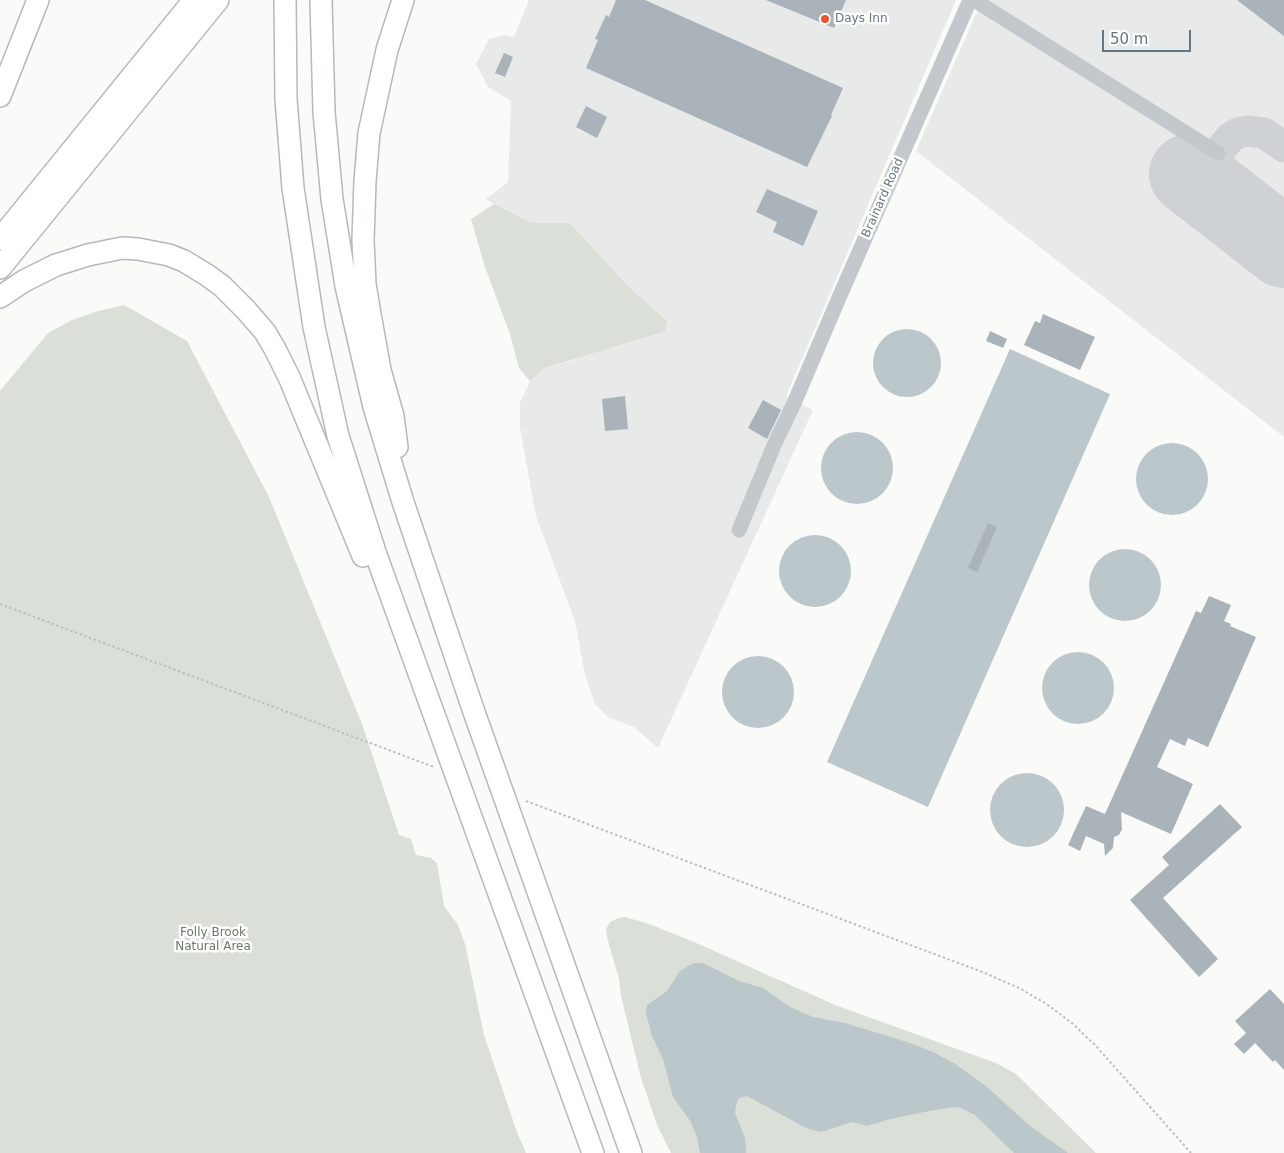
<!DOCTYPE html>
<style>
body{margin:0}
#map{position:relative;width:1284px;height:1153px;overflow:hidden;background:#fafaf8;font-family:"DejaVu Sans",sans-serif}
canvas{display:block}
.scale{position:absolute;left:1102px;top:30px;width:89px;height:22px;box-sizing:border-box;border:2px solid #657683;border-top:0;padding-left:6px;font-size:15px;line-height:18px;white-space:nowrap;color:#657683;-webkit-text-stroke:4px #fff;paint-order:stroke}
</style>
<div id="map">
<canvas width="1284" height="1153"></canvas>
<div class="scale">50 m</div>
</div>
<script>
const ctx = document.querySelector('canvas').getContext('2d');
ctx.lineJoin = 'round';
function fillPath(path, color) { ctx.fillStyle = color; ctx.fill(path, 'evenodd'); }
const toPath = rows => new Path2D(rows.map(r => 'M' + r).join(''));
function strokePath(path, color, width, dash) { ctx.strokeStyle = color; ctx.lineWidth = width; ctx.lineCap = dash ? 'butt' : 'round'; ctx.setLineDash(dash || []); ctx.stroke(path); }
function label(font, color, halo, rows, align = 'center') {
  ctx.font = font + ' "DejaVu Sans",sans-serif'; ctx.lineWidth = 5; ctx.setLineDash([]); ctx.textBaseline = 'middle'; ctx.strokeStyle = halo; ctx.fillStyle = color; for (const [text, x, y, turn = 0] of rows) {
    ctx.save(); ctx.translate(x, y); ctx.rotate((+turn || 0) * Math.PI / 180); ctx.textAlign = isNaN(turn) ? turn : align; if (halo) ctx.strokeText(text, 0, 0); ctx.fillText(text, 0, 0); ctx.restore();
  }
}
fillPath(toPath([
 [529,0,956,0,786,396,813,410,658,748,634,727,608,717,595,704,585,675,575,621,536,516,520,428,520,403,530,381,545,368,573,360,667,321,629,287,570,223,532,223,498,207,486,199,508,182,511,101,488,87,476,64,489,39,504,35,514,37],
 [982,0,1284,0,1284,437,916,151]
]), '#e8e9e9');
fillPath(toPath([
 [494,204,532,223,570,223,629,287,667,321,665,331,545,368,530,381,519,368,510,334,485,267,471,219],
 [124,305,187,341,269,497,362,724,399,835,411,839,416,855,431,858,437,863,444,906,458,925,465,944,484,1035,518,1135,526,1153,0,1153,0,391,48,333,72,320,98,311],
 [625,917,649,924,694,942,835,1005,996,1063,1016,1074,1096,1153,671,1153,657,1125,641,1078,621,996,619,979,607,937,606,929,610,922,618,918]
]), '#dadfd7');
fillPath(toPath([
 '873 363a34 34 0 1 1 68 0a34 34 0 1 1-68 0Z',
 [1010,349,1110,394,928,807,827,762],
 '821 468a36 36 0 1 1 72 0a36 36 0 1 1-72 0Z',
 '1136 479a36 36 0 1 1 72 0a36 36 0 1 1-72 0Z',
 '779 571a36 36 0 1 1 72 0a36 36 0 1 1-72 0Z',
 '1089 585a36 36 0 1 1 72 0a36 36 0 1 1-72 0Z',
 '1042 688a36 36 0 1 1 72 0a36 36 0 1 1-72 0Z',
 '722 692a36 36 0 1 1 72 0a36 36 0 1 1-72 0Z',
 '990 810a37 37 0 1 1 74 0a37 37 0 1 1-74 0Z',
 [694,963,703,963,739,981,763,988,790,1007,813,1017,845,1023,910,1043,933,1052,955,1064,987,1087,1030,1126,1068,1153,1014,1153,975,1115,961,1108,954,1107,929,1111,890,1119,867,1126,852,1122,821,1132,806,1128,747,1096,739,1098,736,1105,735,1113,745,1138,746,1153,700,1153,697,1137,691,1122,673,1097,663,1059,652,1036,646,1013,647,1005,667,991,680,971]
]), '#bbc7cb');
strokePath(toPath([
 [1196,180,1230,138,1238,133,1248,131,1264,133,1284,147]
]), '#ced2d4', 31);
strokePath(toPath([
 [1189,174,1284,248]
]), '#ced2d4', 80);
fillPath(toPath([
 [616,0,645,0,843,88,831,115,832,116,807,167,586,68,598,40,595,39,606,15,609,17],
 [766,0,846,0,834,28],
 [1237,0,1284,0,1284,36],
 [504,53,513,57,505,77,495,73],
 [586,106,607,117,597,138,576,127],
 [767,189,818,211,803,246,773,232,777,222,756,212],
 [1043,314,1095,337,1080,370,1024,345,1035,321,1040,323],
 [990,331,1007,339,1003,348,986,341],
 [625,396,628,429,605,431,602,399],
 [763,400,781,410,767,439,748,428],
 [988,523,997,527,977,572,968,568],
 [1209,596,1231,605,1224,621,1231,624,1230,626,1256,637,1208,747,1188,738,1185,746,1170,739,1157,767,1193,784,1171,834,1121,812,1122,829,1119,835,1114,837,1113,848,1105,856,1104,844,1086,836,1080,851,1068,845,1086,806,1105,814,1196,611,1201,613],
 [1220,804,1242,827,1163,898,1218,959,1199,977,1130,900,1169,865,1162,857],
 [1270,989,1284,1004,1284,1070,1275,1060,1273,1062,1255,1043,1244,1054,1234,1044,1246,1033,1235,1021]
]), '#aab3b9');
const highway = toPath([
 [285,0,286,99,293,188,314,327,338,436,375,552,593,1153],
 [321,0,324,112,332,199,346,286,374,407,403,502,474,712,631,1153],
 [0,96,38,0],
 [0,239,194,0],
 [0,268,218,0],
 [0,297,24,281,56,265,88,255,122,248,138,249,169,255,184,261,207,275,222,286,246,310,265,332,275,349,289,377,363,556],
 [397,447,393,416,380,370,370,314,365,284,363,240,365,181,369,133,387,50,403,0]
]);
strokePath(highway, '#b4b9bd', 24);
strokePath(toPath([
 [0,604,434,767],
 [526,801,985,973,1021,989,1048,1005,1072,1023,1096,1046,1191,1153]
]), '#bbbfc2', 2, [2.5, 2.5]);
strokePath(toPath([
 [974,0,1218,153],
 [739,530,775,443,795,401,838,300,970,0]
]), '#c3c8cc', 15);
strokePath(highway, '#fff', 21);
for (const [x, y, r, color] of [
 [825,19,5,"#e4572e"]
]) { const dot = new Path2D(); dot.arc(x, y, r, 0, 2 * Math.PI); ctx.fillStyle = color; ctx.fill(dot); strokePath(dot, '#fff', 2); }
label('12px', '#657683', '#fff', [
 ["Days Inn",835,19]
], 'left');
label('12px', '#657683', '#fff', [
 ["Brainard Road",883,198,-66]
]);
label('12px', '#687a64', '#fff', [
 ["Folly Brook",213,933],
 ["Natural Area",213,947]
]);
</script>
